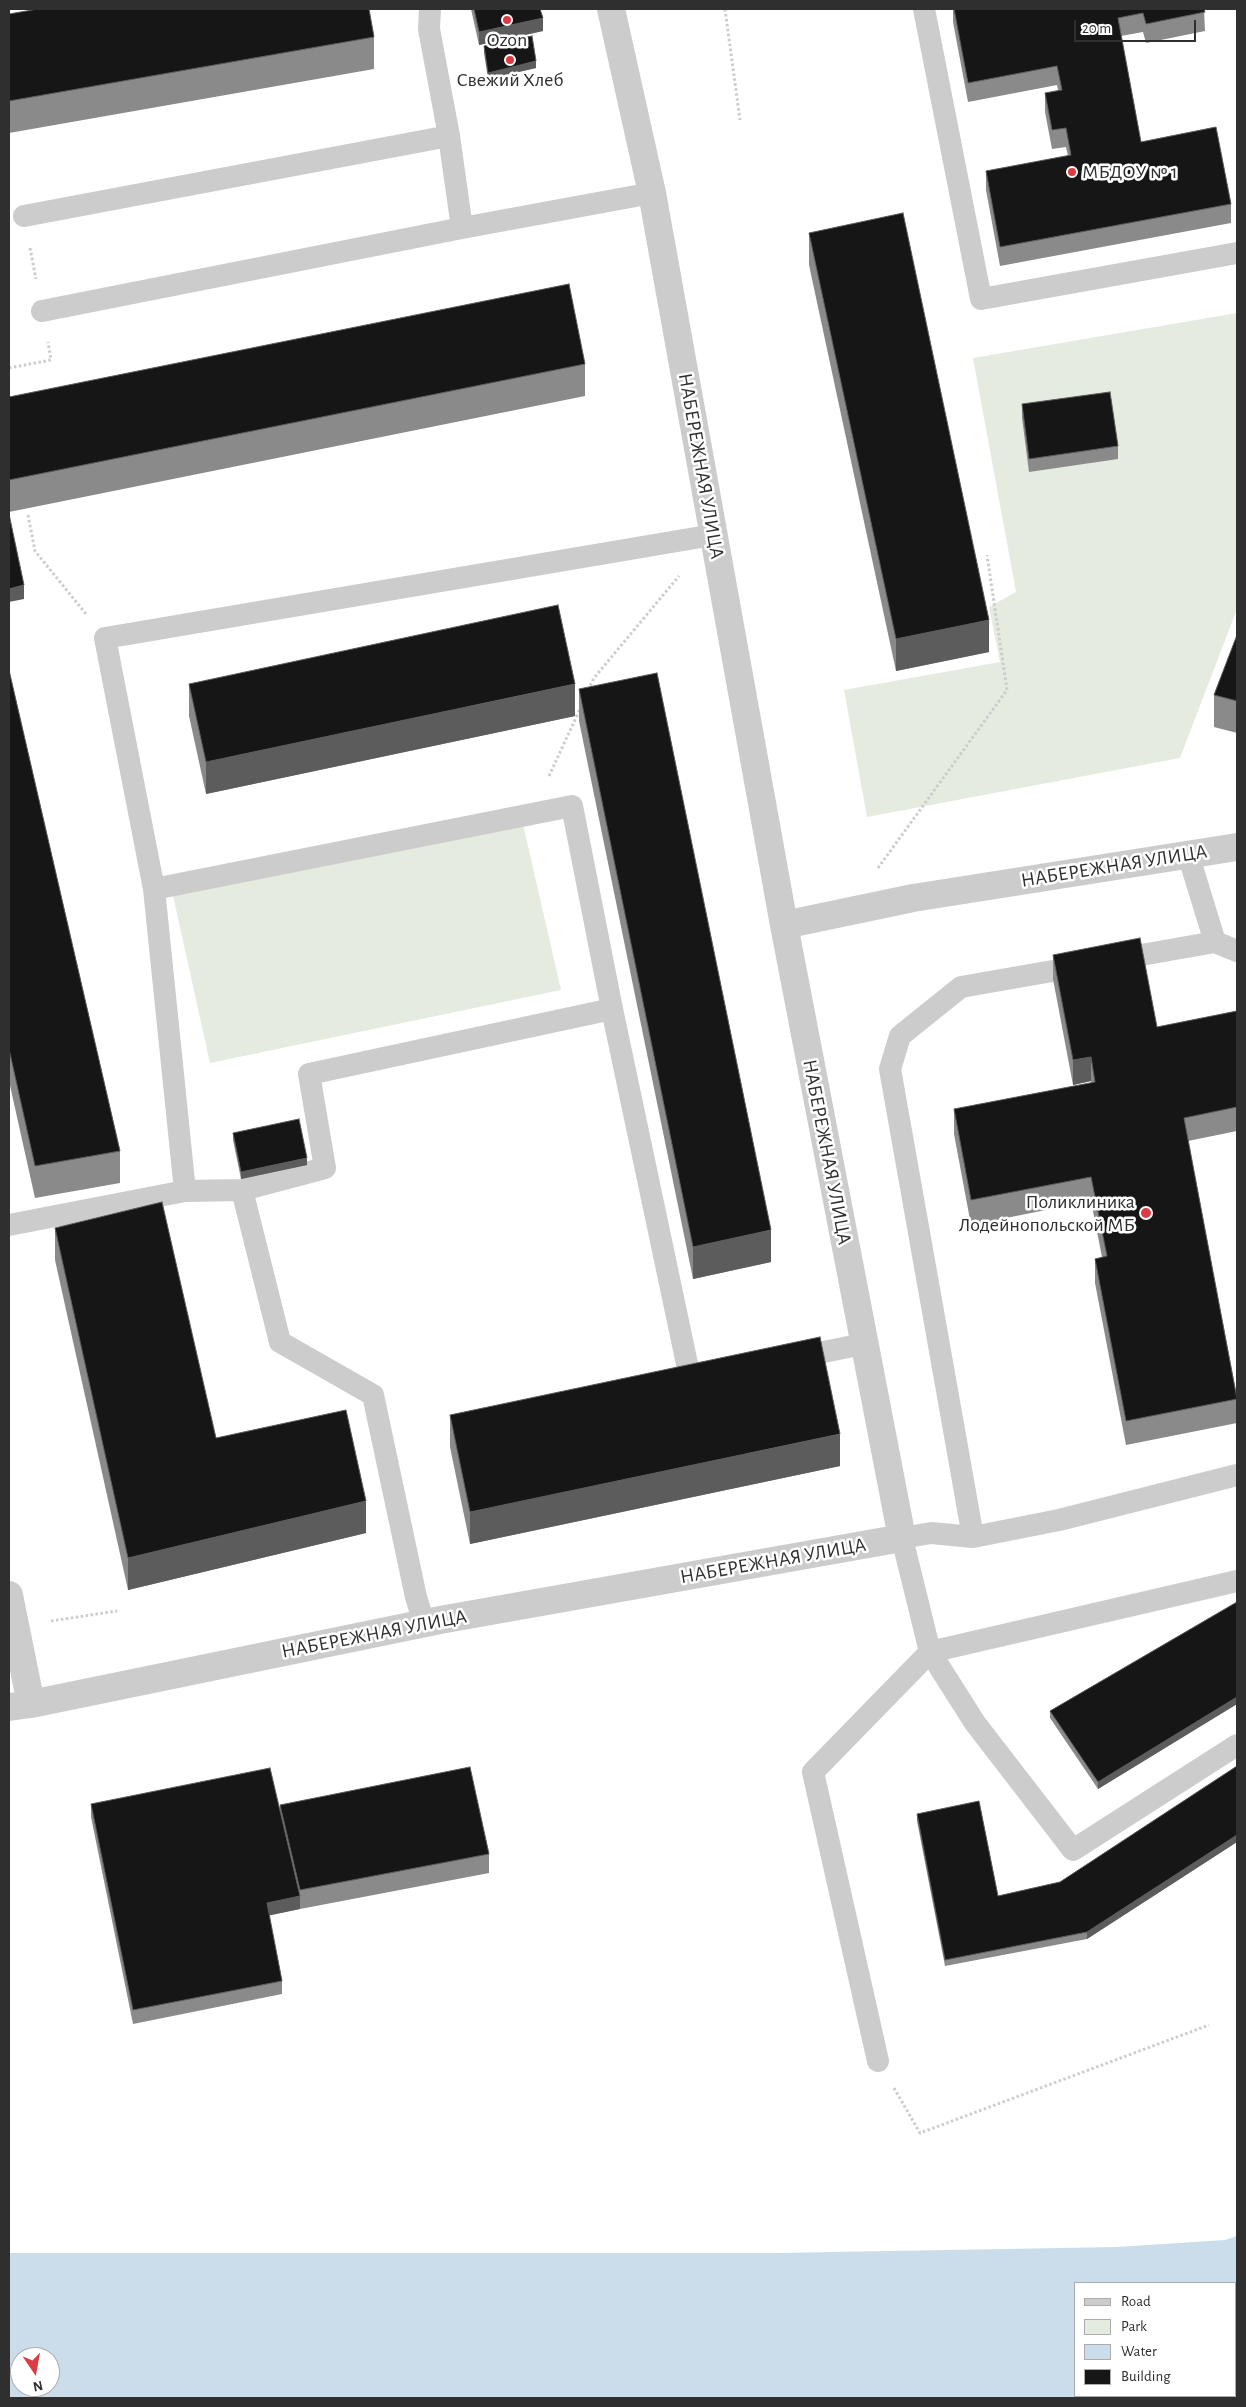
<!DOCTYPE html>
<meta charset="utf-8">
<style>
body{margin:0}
#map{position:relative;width:1246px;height:2407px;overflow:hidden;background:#fff;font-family:"Alegreya Sans",sans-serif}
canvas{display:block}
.frame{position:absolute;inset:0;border:10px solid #2f2f2f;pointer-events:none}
.legend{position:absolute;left:1074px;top:2282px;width:162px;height:115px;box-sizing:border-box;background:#fff;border:1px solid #acacac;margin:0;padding:6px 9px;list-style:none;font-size:15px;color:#2f2f2f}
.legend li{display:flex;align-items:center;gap:10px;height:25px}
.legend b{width:25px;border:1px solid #acacac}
.north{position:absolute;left:10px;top:2347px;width:50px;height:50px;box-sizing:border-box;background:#fff;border:1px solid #acacac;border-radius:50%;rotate:168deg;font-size:14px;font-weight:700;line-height:20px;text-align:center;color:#2f2f2f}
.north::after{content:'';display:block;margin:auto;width:18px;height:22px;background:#dc3b44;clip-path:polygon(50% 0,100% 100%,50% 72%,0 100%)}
.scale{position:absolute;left:1074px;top:20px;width:122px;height:22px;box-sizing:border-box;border:2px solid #2f2f2f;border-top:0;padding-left:6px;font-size:15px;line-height:18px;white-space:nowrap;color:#2f2f2f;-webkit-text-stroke:4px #fff;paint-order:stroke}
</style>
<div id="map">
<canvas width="1246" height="2407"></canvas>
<div class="frame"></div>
<ul class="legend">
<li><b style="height:6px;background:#ccc"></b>Road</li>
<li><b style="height:14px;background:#e5ebde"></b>Park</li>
<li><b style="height:14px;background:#cbddea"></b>Water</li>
<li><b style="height:14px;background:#161616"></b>Building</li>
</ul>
<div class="north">N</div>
<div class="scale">20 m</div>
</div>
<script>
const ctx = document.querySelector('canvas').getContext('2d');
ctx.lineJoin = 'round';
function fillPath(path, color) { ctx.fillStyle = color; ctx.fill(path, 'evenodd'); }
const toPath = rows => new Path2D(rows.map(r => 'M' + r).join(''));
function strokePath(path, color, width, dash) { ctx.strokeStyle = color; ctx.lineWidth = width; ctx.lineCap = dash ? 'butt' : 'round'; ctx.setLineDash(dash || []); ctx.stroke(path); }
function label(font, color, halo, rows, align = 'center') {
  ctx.font = font + ' "Alegreya Sans",sans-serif'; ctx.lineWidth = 5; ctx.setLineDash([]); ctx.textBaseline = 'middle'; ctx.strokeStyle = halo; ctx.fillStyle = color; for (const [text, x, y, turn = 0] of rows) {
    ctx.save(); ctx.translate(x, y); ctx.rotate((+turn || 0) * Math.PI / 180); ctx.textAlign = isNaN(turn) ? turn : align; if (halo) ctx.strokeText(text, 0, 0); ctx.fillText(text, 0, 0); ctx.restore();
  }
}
fillPath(toPath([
 [1237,313,1237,609,1180,758,867,817,844,690,1000,662,989,607,1016,592,973,358],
 [522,820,561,990,210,1063,172,891]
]), '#e5ebde');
fillPath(toPath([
 [1237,2236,1237,2398,9,2398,9,2253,776,2253,1117,2247,1225,2240],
 [1075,2283,1235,2283,1235,2396,1075,2396],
 [20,2357,50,2357,50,2387,20,2387]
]), '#cbddea');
strokePath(toPath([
 [725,9,740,120],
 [30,248,36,279],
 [9,368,51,360,48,342],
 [28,515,35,551,86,614],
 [588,690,594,678,679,576],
 [549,776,580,709],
 [878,868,1007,690,987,555],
 [51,1621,117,1611],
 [894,2088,920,2133,1209,2025]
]), '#ccc', 3, [2.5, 2.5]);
strokePath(toPath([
 [430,9,429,29,449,136,462,228,652,193],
 [924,9,981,299,1237,253],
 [24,216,449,136],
 [42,311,462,228],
 [1188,854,1215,942],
 [154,889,572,806,612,1009,690,1378,708,1375],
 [1113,960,1215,942,1237,951],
 [1081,966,961,987,900,1036,890,1069,973,1537,1059,1520,1237,1475],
 [242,1190,280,1342,373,1395,416,1597,424,1623],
 [185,1191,154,889,105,638,713,535],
 [9,1225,185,1191,242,1190,325,1168,309,1074,612,1009],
 [794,1358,863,1344],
 [973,1537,931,1533,902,1538,930,1652,1237,1581],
 [878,2061,813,1772,930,1652,975,1723,1073,1850,1237,1745]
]), '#ccc', 22);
strokePath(toPath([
 [784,925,913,898,1237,847],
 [9,1595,31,1704],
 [9,1707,31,1704,440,1620,902,1538,784,925,652,193,611,9]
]), '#ccc', 28);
fillPath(toPath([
 [471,9,540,9,543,31,479,45],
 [953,9,1204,9,1205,31,1146,43,1143,32,1121,36,1141,142,1231,204,1231,223,1000,266,986,190,986,171,1068,156,1066,147,1052,149,1045,112,1045,93,1058,90,1057,85,968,102,953,22],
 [9,14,374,37,374,69,9,133],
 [484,46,536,68,488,79,484,53],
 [809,233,989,652,896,671,809,265],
 [585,364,585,396,9,512,9,397],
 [1022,404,1118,446,1118,459,1029,472,1022,418],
 [1237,635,1237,733,1214,727,1214,695],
 [9,670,120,1151,120,1183,35,1198,9,1081],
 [189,684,575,716,206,794,189,716],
 [579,689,771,1262,693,1279,579,721],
 [1053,955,1157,1027,1237,1011,1237,1131,1188,1141,1237,1396,1237,1423,1126,1445,1095,1283,1095,1259,1102,1257,1091,1201,971,1225,954,1134,954,1109,1091,1083,1091,1081,1073,1085,1053,979],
 [233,1133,307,1165,241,1179,233,1140],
 [55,1228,216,1438,366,1533,128,1590,55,1260],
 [450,1415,840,1466,470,1544,450,1447],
 [1237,1602,1237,1704,1098,1789,1050,1718,1050,1711],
 [1237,1766,1237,1842,1087,1939,945,1966,917,1821,917,1814,998,1896,1060,1882],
 [91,1804,280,1812,280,1805,489,1854,489,1873,300,1909,269,1915,282,1981,282,1994,133,2024,91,1817]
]), '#8a8a8a');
fillPath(toPath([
 [543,18,543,31,479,45,479,32],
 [536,61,536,68,488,79,488,73],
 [24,585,24,599,9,602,9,589],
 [989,620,989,652,896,671,896,639],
 [575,684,575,716,206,794,206,762],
 [1091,1057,1091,1081,1073,1085,1073,1060],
 [307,1158,307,1165,241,1179,241,1172],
 [771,1230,771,1262,693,1279,693,1247],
 [840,1434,840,1466,470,1544,470,1512],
 [366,1501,366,1533,128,1590,128,1558],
 [1237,1697,1237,1704,1098,1789,1098,1782],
 [1237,1835,1237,1842,1087,1939,1087,1932],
 [300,1896,300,1909,267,1916,267,1903]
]), '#5c5c5c');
const building = toPath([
 [38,9,369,9,374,37,9,101,9,14,38,9],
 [474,9,540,9,543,18,479,32,474,9],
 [954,9,1204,9,1205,12,1146,24,1143,13,1118,18,1141,142,1216,127,1231,204,1000,247,986,171,1071,155,1066,128,1052,130,1045,93,1062,90,1057,66,968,83,954,9],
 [532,36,536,61,488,73,484,46,532,36],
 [903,213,989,620,896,639,809,233,903,213],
 [569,284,585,364,9,480,9,397,569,284],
 [1110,392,1118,446,1029,459,1022,404,1110,392],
 [9,514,24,585,9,589,9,514],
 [558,605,575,684,206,762,189,684,558,605],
 [1237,635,1237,701,1214,695,1237,635],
 [9,670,120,1151,35,1166,9,1049,9,670],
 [657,673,771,1230,693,1247,579,689,657,673],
 [1140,938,1157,1027,1237,1011,1237,1107,1184,1118,1237,1399,1126,1421,1095,1259,1107,1256,1091,1177,971,1200,954,1109,1095,1082,1091,1057,1073,1060,1053,955,1140,938],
 [299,1119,307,1158,241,1172,233,1133,299,1119],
 [162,1202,216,1438,346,1410,366,1501,128,1558,55,1228,162,1202],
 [820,1337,840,1434,470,1512,450,1415,820,1337],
 [1237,1602,1237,1697,1098,1782,1050,1711,1237,1602],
 [1237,1766,1237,1835,1087,1932,945,1960,917,1814,979,1801,998,1896,1060,1882,1237,1766],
 [470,1767,489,1854,300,1890,280,1805,470,1767],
 [270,1768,300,1896,267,1903,282,1981,133,2010,91,1804,270,1768]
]);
fillPath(building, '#161616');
strokePath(building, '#5c5c5c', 1);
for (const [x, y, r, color] of [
 [507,20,5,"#dc3b44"],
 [510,60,5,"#dc3b44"],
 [1072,172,5,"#dc3b44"],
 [1146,1213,6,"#dc3b44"]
]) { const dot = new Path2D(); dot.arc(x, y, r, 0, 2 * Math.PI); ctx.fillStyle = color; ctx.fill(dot); strokePath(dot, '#fff', 2); }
label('20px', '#2f2f2f', '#fff', [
 ["Ozon",507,40],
 ["Свежий Хлеб",510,80],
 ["МБДОУ № 1",1082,172,"left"],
 ["Поликлиника",1135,1202,"right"],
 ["Лодейнопольской МБ",1135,1225,"right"]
]);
label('20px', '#2f2f2f', '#fff', [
 ["НАБЕРЕЖНАЯ УЛИЦА",701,466,80],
 ["НАБЕРЕЖНАЯ УЛИЦА",1114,866,-9],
 ["НАБЕРЕЖНАЯ УЛИЦА",827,1152,79],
 ["НАБЕРЕЖНАЯ УЛИЦА",773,1561,-10],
 ["НАБЕРЕЖНАЯ УЛИЦА",374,1634,-11]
]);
</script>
